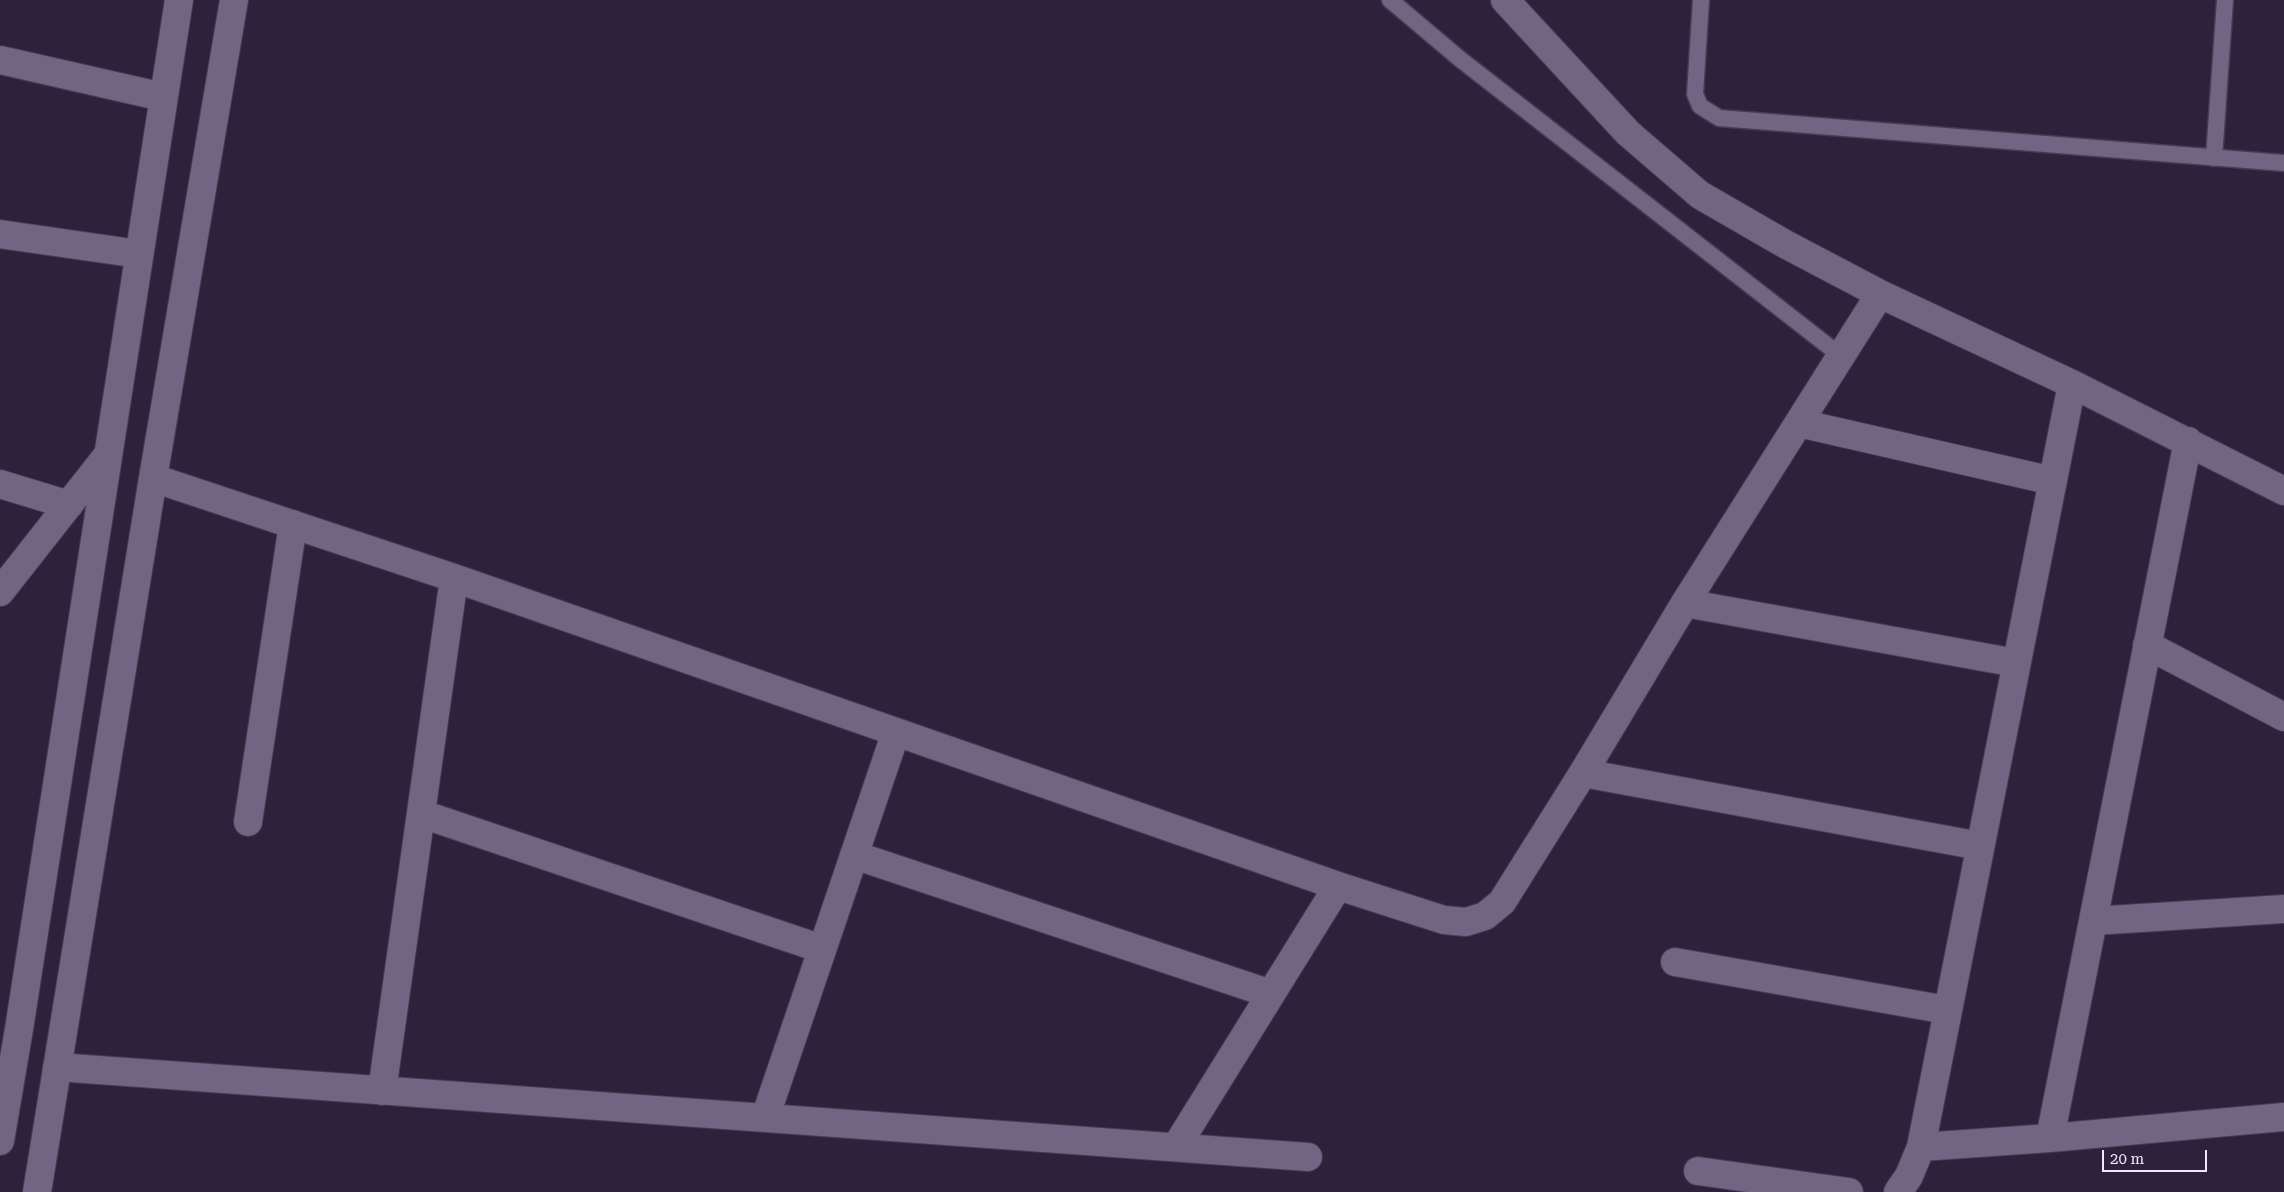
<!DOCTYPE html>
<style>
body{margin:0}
#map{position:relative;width:2284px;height:1192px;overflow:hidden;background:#2c223b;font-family:"Roboto Serif",serif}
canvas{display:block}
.scale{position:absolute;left:2102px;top:1150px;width:105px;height:22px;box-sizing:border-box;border:2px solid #efe9fa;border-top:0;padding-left:6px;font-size:15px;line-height:18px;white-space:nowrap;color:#efe9fa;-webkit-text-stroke:4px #2c223b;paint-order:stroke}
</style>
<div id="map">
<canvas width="2284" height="1192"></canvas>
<div class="scale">20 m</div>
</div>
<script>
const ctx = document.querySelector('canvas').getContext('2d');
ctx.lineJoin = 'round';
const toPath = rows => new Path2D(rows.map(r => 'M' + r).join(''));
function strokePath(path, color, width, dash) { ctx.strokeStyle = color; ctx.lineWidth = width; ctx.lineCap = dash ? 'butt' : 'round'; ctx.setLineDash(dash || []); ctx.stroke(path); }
const service = toPath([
 [1390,0,1460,59,1841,356],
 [1701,0,1695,94,1700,106,1719,118,2284,163],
 [2214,158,2225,0]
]);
const minor = toPath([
 [1505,0,1628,133,1700,195,1785,244,1880,294,2072,384,2284,491],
 [0,60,163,97],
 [0,234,139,254],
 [1799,423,2053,481],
 [153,478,454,578,1338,886,1444,920,1466,922,1485,916,1502,902,1583,773,1685,603,1880,294],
 [0,484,69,505],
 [0,592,107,456],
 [1685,603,2016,663],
 [2147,645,2284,717],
 [1583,773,1980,846],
 [422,814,822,949],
 [248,822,293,524],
 [854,855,1271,994],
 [2093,921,2284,909],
 [1675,962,1947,1010],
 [57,1067,1308,1157],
 [382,1091,454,578],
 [765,1118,896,732],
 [2050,1138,2188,441],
 [0,1141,19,1029,179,0],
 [1176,1147,1338,886],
 [1921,1147,2050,1138,2284,1117],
 [1698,1171,1849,1192],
 [37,1192,153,478,234,0],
 [1898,1192,1909,1176,1921,1147,2072,384]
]);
strokePath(service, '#453c52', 19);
strokePath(minor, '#453c52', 30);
strokePath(service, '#706683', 16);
strokePath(minor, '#706683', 28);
</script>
